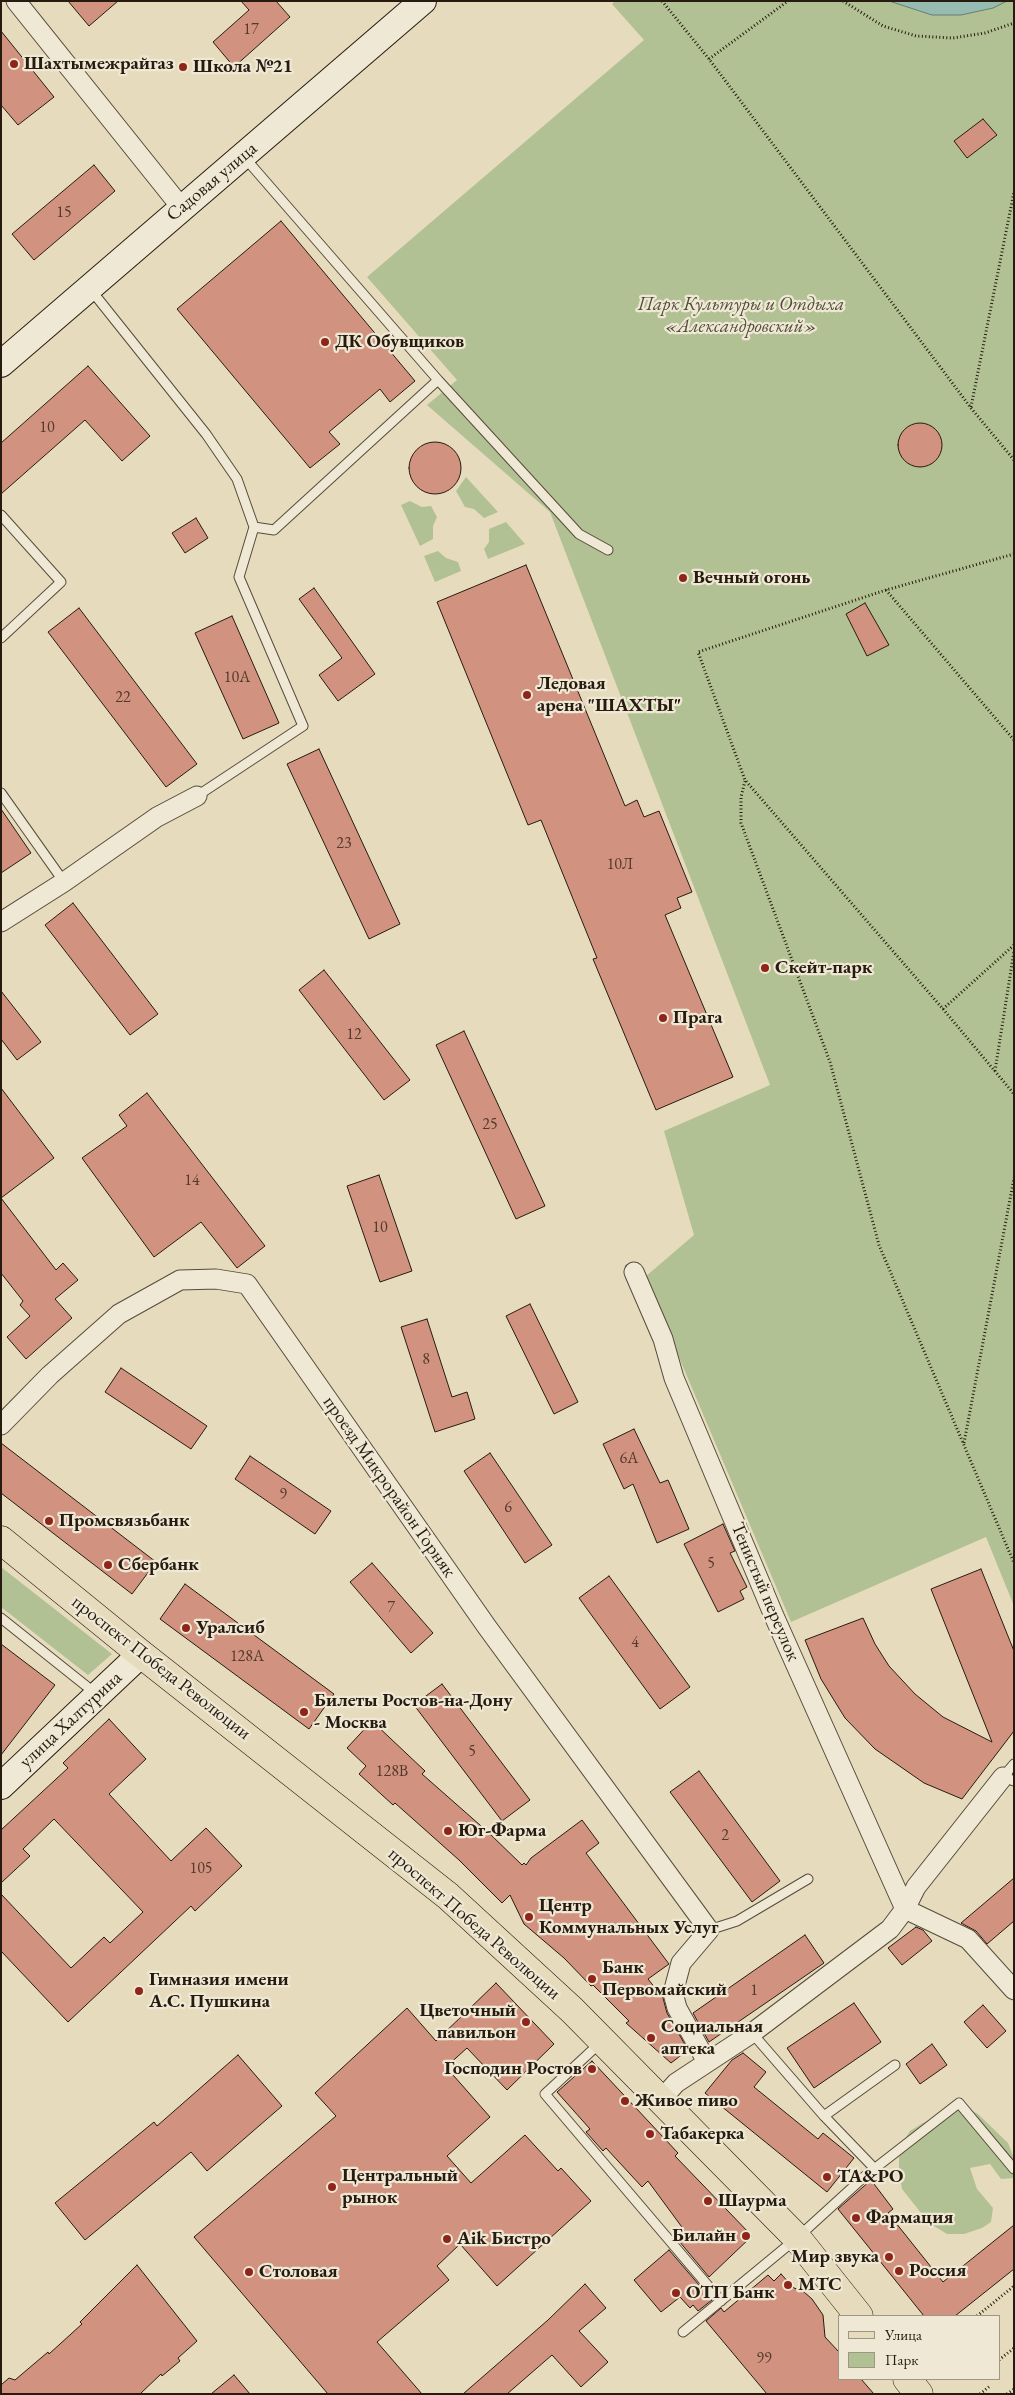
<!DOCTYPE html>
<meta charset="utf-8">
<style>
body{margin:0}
#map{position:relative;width:1015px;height:2395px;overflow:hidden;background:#e6dcbd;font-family:"EB Garamond",serif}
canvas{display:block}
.frame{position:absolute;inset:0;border:2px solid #271b10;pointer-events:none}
.legend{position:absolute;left:838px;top:2315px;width:162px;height:65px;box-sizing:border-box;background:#efe8d4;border:1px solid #9f9686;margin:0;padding:6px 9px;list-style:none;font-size:15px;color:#271b10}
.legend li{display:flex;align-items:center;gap:10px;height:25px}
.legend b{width:25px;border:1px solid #9f9686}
</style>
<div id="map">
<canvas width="1015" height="2395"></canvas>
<div class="frame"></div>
<ul class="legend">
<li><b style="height:6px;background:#e6dcbd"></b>Улица</li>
<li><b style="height:14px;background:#b1c194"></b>Парк</li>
</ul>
</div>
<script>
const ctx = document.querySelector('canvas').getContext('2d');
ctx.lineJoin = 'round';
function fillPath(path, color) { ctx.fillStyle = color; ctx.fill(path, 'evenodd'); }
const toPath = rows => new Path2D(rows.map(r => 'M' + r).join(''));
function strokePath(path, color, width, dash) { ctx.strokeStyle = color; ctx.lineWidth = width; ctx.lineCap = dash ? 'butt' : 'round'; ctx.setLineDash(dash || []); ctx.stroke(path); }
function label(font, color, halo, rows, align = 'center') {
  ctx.font = font + ' "EB Garamond",serif'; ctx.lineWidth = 4.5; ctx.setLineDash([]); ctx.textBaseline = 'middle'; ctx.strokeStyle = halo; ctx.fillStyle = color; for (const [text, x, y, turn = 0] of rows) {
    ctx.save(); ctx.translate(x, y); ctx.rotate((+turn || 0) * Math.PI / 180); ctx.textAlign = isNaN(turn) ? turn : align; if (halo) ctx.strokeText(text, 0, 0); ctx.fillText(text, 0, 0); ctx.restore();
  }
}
fillPath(toPath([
 [615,1,1014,1,1014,1606,986,1537,791,1622,645,1277,694,1235,664,1131,770,1085,550,512,427,405,457,380,367,277,644,40,612,4],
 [466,477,498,512,484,518,474,509,465,507,456,491],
 [410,501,422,507,431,506,437,517,433,526,433,539,420,546,401,505],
 [506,522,525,544,488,559,484,549,489,542,489,529],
 [438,551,446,558,458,562,461,571,435,582,424,556],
 [1,1567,112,1654,88,1675,1,1607],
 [963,2106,978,2114,1008,2143,1014,2158,1014,2178,1001,2179,990,2164,970,2168,977,2189,993,2208,991,2222,982,2228,964,2234,947,2234,929,2223,902,2189,899,2172,899,2148,910,2131,923,2123]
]), '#b1c194');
const water = toPath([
 [889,1,1007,1,993,8,961,15,932,15,889,1]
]);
fillPath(water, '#96bcb2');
strokePath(water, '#6a7c71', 1);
const building = toPath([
 [68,1,118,1,89,26,68,1],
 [241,1,276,1,290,17,234,67,213,42,249,10,241,1],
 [1,31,54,97,18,125,1,105,1,31],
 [983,119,997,135,967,158,954,141,983,119],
 [94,165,115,191,34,260,12,234,94,165],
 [281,221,415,381,390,402,380,389,329,432,340,444,310,468,177,309,281,221],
 [88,366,150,436,122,461,85,420,1,494,1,443,88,366],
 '898 445a22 22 0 1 1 44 0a22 22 0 1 1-44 0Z',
 '409 468a26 26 0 1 1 52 0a26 26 0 1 1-52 0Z',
 [196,518,208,538,185,553,172,533,196,518],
 [526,565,625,806,637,800,644,817,659,811,692,892,677,898,681,908,665,915,733,1077,656,1110,593,959,597,958,541,820,528,825,437,602,526,565],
 [314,588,375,674,338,701,319,675,342,658,299,599,314,588],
 [865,603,889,645,867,656,846,614,865,603],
 [79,608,197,764,166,787,48,632,79,608],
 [232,616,279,723,243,739,195,633,232,616],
 [319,749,400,924,369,939,287,764,319,749],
 [1,809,31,853,1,873,1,809],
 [73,903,158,1014,130,1035,45,925,73,903],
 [324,970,410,1080,384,1100,299,990,324,970],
 [1,991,41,1042,17,1060,1,1039,1,991],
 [464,1031,545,1206,516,1219,436,1045,464,1031],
 [1,1088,54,1158,1,1198,1,1088],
 [147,1093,265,1246,237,1268,201,1222,154,1257,82,1158,127,1126,119,1115,147,1093],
 [379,1175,412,1271,380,1282,347,1186,379,1175],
 [1,1198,56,1270,63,1263,78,1280,55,1299,72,1318,26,1359,7,1337,30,1316,20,1305,23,1301,1,1273,1,1198],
 [530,1304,578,1402,554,1414,506,1316,530,1304],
 [427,1319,452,1397,467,1392,475,1419,435,1432,401,1327,427,1319],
 [121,1368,207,1426,191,1449,105,1392,121,1368],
 [634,1429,660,1483,668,1480,689,1529,657,1543,633,1484,624,1489,603,1444,634,1429],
 [1,1443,156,1562,132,1594,1,1493,1,1443],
 [490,1453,552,1545,525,1563,464,1471,490,1453],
 [250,1456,331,1511,315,1534,235,1479,250,1456],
 [723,1524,735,1551,730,1553,747,1587,740,1591,744,1599,718,1612,684,1544,723,1524],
 [372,1563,433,1633,411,1653,350,1582,372,1563],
 [981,1569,1014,1651,1014,1731,962,1799,924,1783,875,1749,845,1718,821,1679,805,1640,863,1618,875,1644,889,1666,915,1694,943,1717,992,1742,931,1589,981,1569],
 [609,1576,690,1687,660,1709,579,1598,609,1576],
 [185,1584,334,1694,309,1729,160,1619,185,1584],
 [1,1644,55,1685,1,1755,1,1644],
 [442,1684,530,1800,502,1821,414,1705,442,1684],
 [109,1719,146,1759,109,1794,171,1861,206,1828,242,1866,195,1911,191,1906,68,2022,1,1951,1,1894,71,1968,104,1937,110,1943,143,1912,54,1819,23,1849,30,1856,1,1883,1,1830,68,1768,63,1763,109,1719],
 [372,1721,425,1771,422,1774,489,1833,522,1865,524,1863,526,1865,531,1858,582,1820,599,1843,586,1853,669,1964,648,1979,663,1998,667,2013,688,2050,671,2063,626,2023,629,2021,593,1985,591,1986,564,1958,524,1924,510,1895,502,1903,459,1860,395,1803,393,1805,359,1774,366,1766,347,1748,372,1721],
 [699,1771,780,1881,752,1902,670,1792,699,1771],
 [1014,1878,1014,1921,987,1944,976,1931,961,1923,1014,1878],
 [916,1927,923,1930,932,1941,902,1965,888,1948,916,1927],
 [805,1935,824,1963,709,2042,693,2013,805,1935],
 [496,1983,554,2044,507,2090,467,2048,446,2067,490,2117,447,2156,471,2183,525,2135,558,2171,561,2168,591,2201,497,2286,460,2244,437,2266,449,2280,377,2342,422,2394,328,2394,194,2237,336,2116,315,2093,407,2008,436,2041,496,1983],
 [854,2003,881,2042,814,2088,787,2048,854,2003],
 [983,2005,1006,2031,987,2048,964,2022,983,2005],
 [932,2044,947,2065,920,2084,906,2064,932,2044],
 [743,2053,766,2072,754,2087,818,2139,823,2133,854,2158,827,2192,705,2093,732,2060,743,2053],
 [238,2055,282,2106,207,2171,191,2152,85,2240,55,2203,154,2122,157,2126,238,2055],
 [592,2061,678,2153,675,2156,752,2236,709,2277,679,2241,687,2234,648,2181,642,2187,606,2148,603,2151,586,2132,590,2129,557,2092,592,2061],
 [871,2180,893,2209,888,2213,943,2282,1014,2225,1014,2269,955,2316,924,2316,838,2209,871,2180],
 [669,2250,712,2300,698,2311,693,2305,690,2308,680,2297,661,2312,634,2280,669,2250],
 [137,2265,197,2341,178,2358,180,2361,162,2376,161,2374,140,2394,1,2394,1,2385,9,2378,15,2380,48,2352,49,2354,82,2324,80,2322,137,2265],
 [781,2274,794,2288,804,2292,812,2299,823,2315,825,2337,839,2352,839,2379,861,2379,874,2394,767,2394,706,2321,721,2308,724,2312,768,2275,774,2281,781,2274],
 [585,2284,606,2308,579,2331,608,2362,581,2387,552,2355,507,2394,463,2394,548,2320,585,2284],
 [234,2375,250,2394,211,2394,234,2375]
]);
fillPath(building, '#d1937f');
strokePath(building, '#271b10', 1);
const lane = toPath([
 [245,158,438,380],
 [91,290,206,434,237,479,254,527,239,577,303,726,197,796],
 [1,515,61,582,1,638],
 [254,527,274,530,438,380,579,534,608,550],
 [1,793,64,882],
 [1,1618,95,1693],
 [1014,1764,1003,1777,1014,1781],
 [709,1930,737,1921,808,1879],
 [752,2033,824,2116,875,2169],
 [600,2043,545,2094,721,2301],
 [824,2116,895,2065],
 [683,2332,797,2238,865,2176,959,2103,1014,2169]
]);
const street = toPath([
 [16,1,181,207],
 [1,922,64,882,157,817,197,796],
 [634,1272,663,1339,674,1378,774,1616,905,1909,968,1939,1014,1990],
 [1,1425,50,1375,119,1314,180,1280,216,1279,247,1284,487,1627,709,1930,681,1963,673,1993,677,2008,707,2062],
 [660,2101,676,2083,752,2033,890,1929,905,1909,916,1887,1003,1777]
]);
const secondary = toPath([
 [1,364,423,1],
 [1,1786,141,1654]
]);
const primary = toPath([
 [1,1540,141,1654,448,1896,572,2010,797,2238,859,2316],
 [907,2379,919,2394]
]);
strokePath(lane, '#574b3b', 11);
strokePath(street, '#574b3b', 21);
strokePath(secondary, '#271b10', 28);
strokePath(primary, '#271b10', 29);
strokePath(toPath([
 [662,1,709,59,971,408,1014,460],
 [843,1,883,26,916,36,953,38,985,33,1014,23],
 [709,59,788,1],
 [971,407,1014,192],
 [1014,554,886,590,698,652,745,780,943,1009,1014,1094],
 [886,590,1014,740],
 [745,781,741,797,741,823,830,1062,879,1245,1014,1563],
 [943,1009,1014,945],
 [995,1071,1014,951],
 [964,1443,1014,1178],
 [977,2316,1014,2286],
 [999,2360,1014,2348],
 [980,2394,990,2386],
 [1007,2394,1014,2389]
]), '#271b10', 3, [1, 2.5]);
strokePath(lane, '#efe8d4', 9);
strokePath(street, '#efe8d4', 19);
strokePath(secondary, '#efe8d4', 26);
strokePath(primary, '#e6dcbd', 28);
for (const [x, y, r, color] of [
 [14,64,5,"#8f2418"],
 [183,67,5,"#8f2418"],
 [325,342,5,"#8f2418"],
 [683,578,5,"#8f2418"],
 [527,695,5,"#8f2418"],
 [765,968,5,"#8f2418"],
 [663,1018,5,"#8f2418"],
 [49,1521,5,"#8f2418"],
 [108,1565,5,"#8f2418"],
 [186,1628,5,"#8f2418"],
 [304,1712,5,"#8f2418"],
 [448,1831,5,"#8f2418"],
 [529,1917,5,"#8f2418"],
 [592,1979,5,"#8f2418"],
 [139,1991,5,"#8f2418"],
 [526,2022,5,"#8f2418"],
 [651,2038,5,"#8f2418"],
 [592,2069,5,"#8f2418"],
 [625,2101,5,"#8f2418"],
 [650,2134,5,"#8f2418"],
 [827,2177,5,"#8f2418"],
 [332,2187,5,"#8f2418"],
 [708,2201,5,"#8f2418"],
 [856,2218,5,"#8f2418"],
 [746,2236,5,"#8f2418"],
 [447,2239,5,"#8f2418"],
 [889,2257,5,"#8f2418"],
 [899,2271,5,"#8f2418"],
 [249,2272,5,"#8f2418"],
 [788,2285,5,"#8f2418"],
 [676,2293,5,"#8f2418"]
]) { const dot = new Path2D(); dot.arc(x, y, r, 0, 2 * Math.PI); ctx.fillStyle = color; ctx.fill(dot); strokePath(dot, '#efe8d4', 2); }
label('16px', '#52392c', null, [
 ["17",251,30],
 ["15",64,213],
 ["10",47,428],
 ["10А",237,678],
 ["22",123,698],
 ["23",344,844],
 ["10Л",620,865],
 ["12",354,1035],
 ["25",490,1125],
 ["14",192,1181],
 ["10",380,1228],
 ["8",426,1360],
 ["6А",629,1459],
 ["9",283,1495],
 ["6",508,1508],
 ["5",711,1564],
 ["7",391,1608],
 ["4",635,1643],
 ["128А",247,1657],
 ["5",472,1752],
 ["128В",392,1772],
 ["2",725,1836],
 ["105",201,1869],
 ["1",754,1991],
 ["99",764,2359]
]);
label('bold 19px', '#271b10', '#efe8d4', [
 ["Шахтымежрайгаз",24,64],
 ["Школа №21",193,67],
 ["ДК Обувщиков",335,342],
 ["Вечный огонь",693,578],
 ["Ледовая",537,684],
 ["арена \"ШАХТЫ\"",537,706],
 ["Скейт-парк",775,968],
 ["Прага",673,1018],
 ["Промсвязьбанк",59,1521],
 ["Сбербанк",118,1565],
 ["Уралсиб",196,1628],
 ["Билеты Ростов-на-Дону",314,1701],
 ["- Москва",314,1723],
 ["Юг-Фарма",458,1831],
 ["Центр",539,1906],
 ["Коммунальных Услуг",539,1928],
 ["Банк",602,1968],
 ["Первомайский",602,1990],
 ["Гимназия имени",149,1980],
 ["А.С. Пушкина",149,2002],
 ["Цветочный",516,2011,"right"],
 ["павильон",516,2033,"right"],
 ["Социальная",661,2027],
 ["аптека",661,2049],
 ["Господин Ростов",582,2069,"right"],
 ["Живое пиво",635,2101],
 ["Табакерка",660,2134],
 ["Центральный",342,2176],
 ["рынок",342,2198],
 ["ТА&РО",837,2177],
 ["Шаурма",718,2201],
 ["Фармация",866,2218],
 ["Билайн",736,2236,"right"],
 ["Aik Бистро",457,2239],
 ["Мир звука",879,2257,"right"],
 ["Россия",909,2271],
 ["Столовая",259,2272],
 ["МТС",798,2285],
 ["ОТП Банк",686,2293]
], 'left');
label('19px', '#271b10', '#efe8d4', [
 ["Садовая улица",212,182,-40],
 ["проезд Микрорайон Горняк",389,1487,55],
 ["Тенистый переулок",765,1592,67],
 ["проспект Победа Революции",161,1668,38],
 ["улица Халтурина",71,1720,-43],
 ["проспект Победа Революции",474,1924,41]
]);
label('italic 19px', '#504d38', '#efe8d4', [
 ["Парк Культуры и Отдыха",741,305],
 ["«Александровский»",741,327]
]);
</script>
